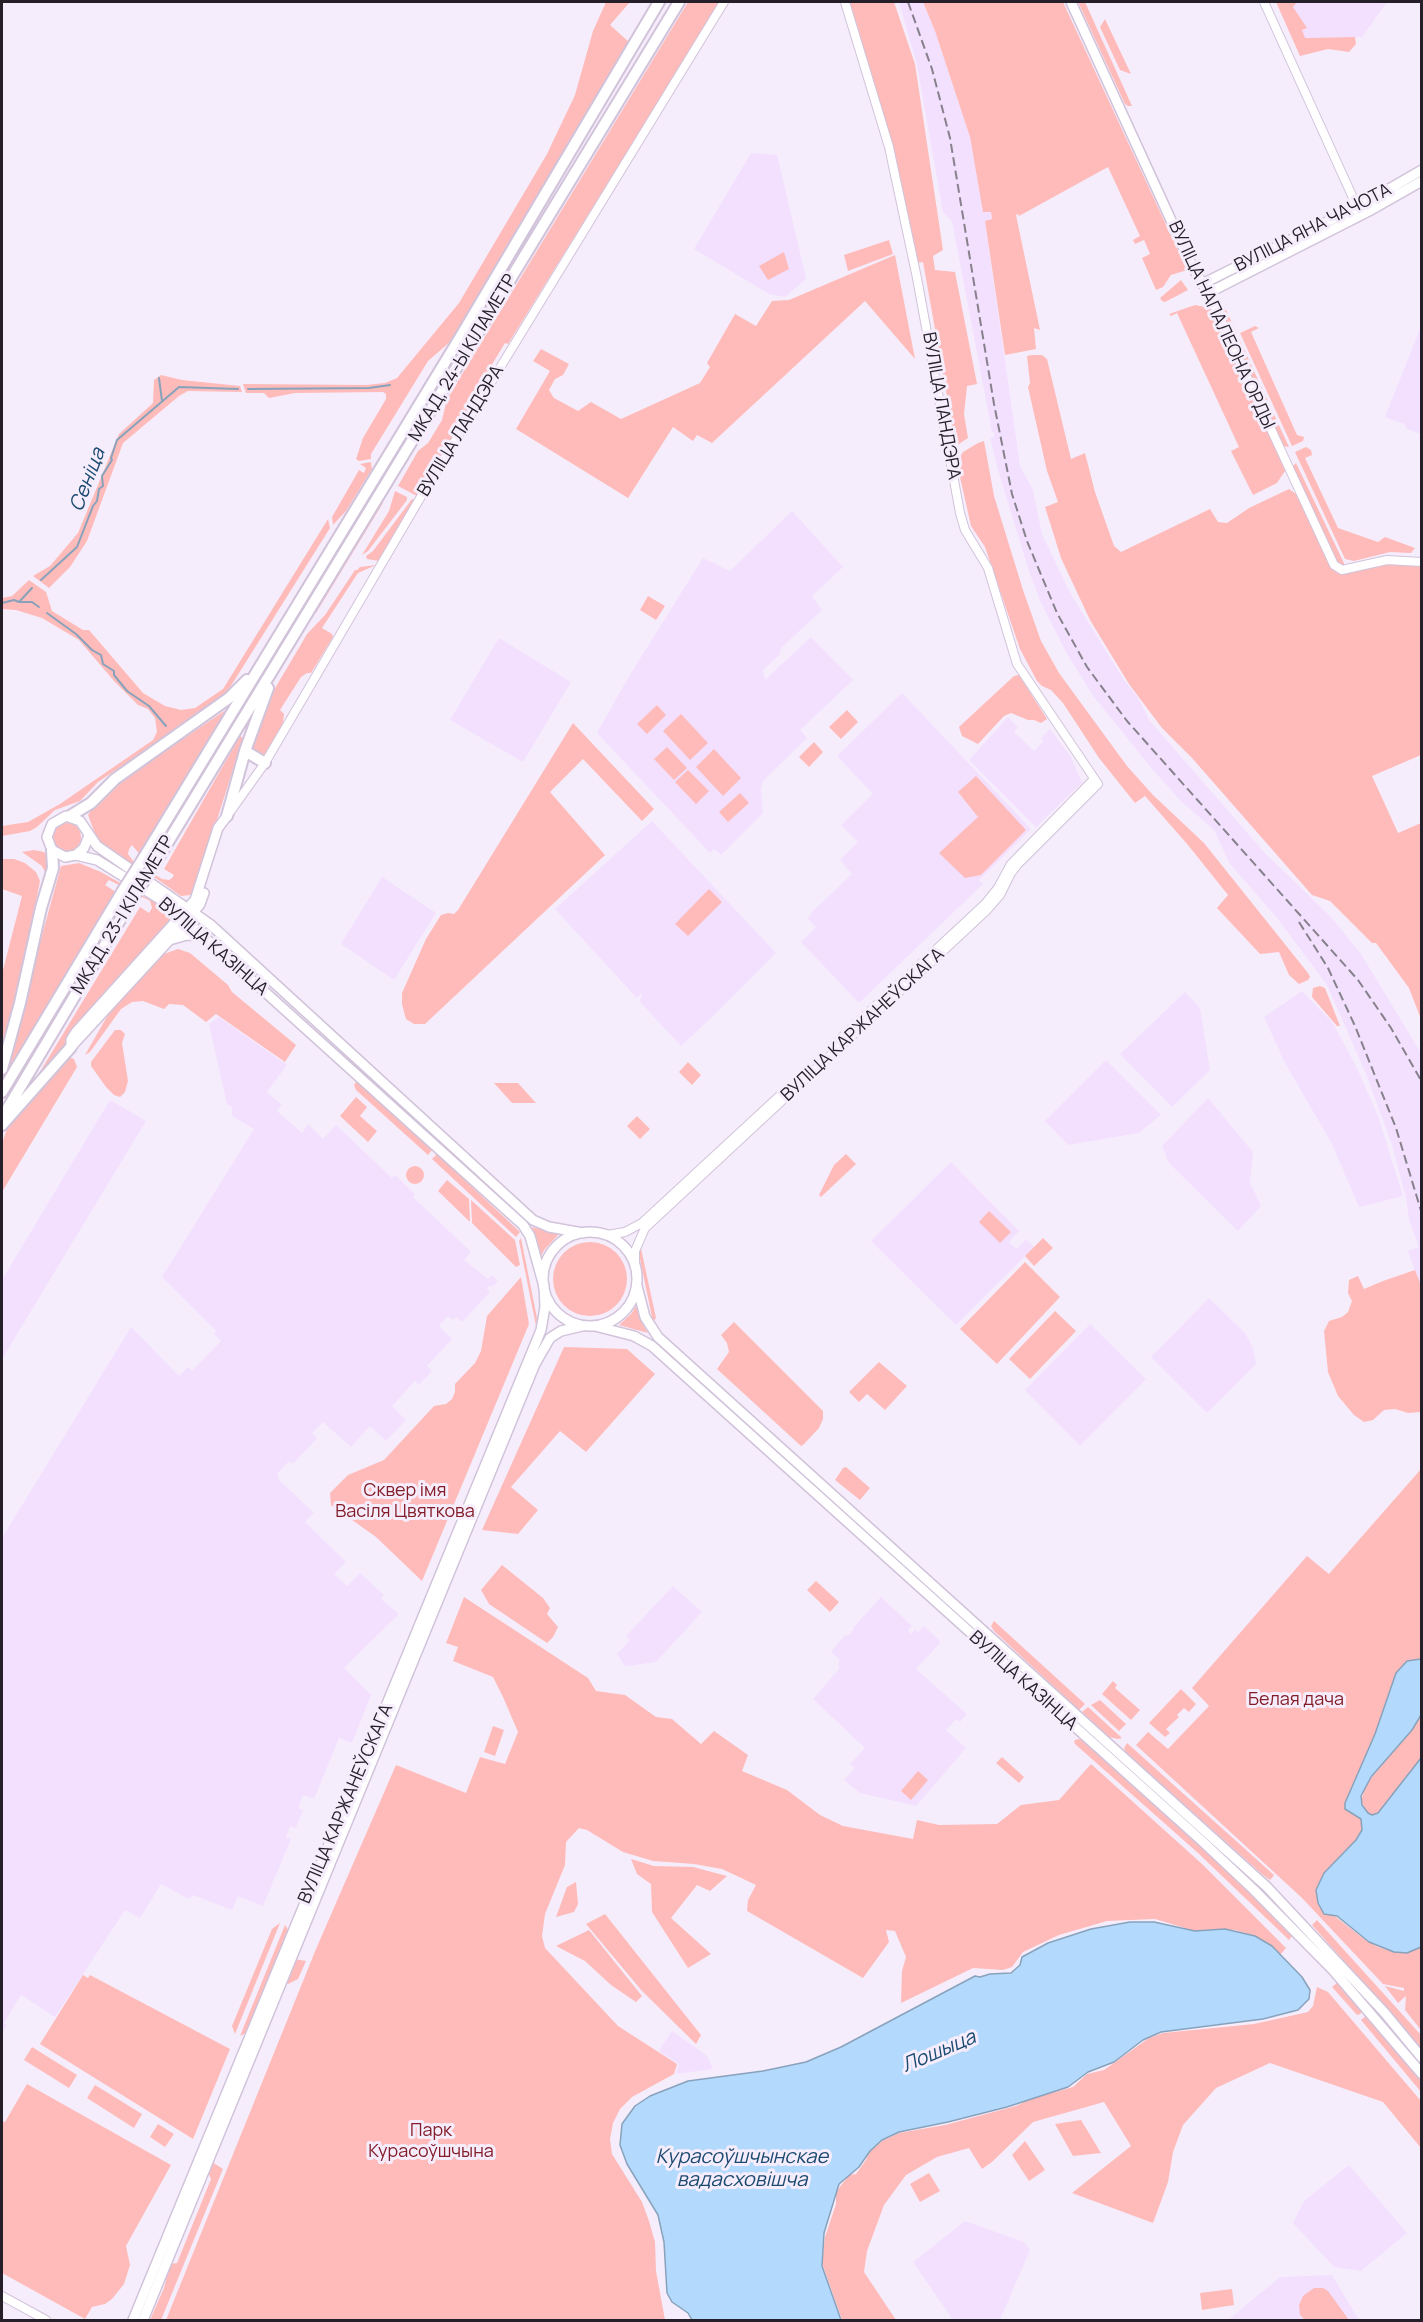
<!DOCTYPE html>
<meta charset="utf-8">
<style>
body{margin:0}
#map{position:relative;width:1423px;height:2322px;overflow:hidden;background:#f6edfc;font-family:Manrope,sans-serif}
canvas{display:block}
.frame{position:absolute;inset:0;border:3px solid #241f28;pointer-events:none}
</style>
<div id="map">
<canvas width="1423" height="2322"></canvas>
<div class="frame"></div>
</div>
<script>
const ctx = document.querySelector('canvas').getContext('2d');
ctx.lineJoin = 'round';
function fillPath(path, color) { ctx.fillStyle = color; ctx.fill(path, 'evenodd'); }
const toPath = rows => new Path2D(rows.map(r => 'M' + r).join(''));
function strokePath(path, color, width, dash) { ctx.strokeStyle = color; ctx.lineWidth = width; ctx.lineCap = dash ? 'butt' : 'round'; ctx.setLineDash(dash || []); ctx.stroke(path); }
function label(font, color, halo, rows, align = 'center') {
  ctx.font = font + ' Manrope,sans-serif'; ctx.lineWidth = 6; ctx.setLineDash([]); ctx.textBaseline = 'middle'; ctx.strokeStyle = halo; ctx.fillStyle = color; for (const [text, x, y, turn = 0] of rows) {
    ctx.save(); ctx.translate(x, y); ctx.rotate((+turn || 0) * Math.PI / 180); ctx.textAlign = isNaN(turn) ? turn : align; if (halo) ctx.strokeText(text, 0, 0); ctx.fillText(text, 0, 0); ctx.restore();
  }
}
fillPath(toPath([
 [899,2,923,2,935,31,970,137,983,212,991,211,992,220,985,221,1020,466,1033,490,1042,534,1069,591,1124,680,1139,699,1149,720,1264,852,1332,918,1361,954,1421,1053,1421,1288,1408,1251,1419,1247,1409,1220,1406,1198,1392,1145,1366,1074,1327,985,1278,919,1230,864,1214,830,1181,801,1153,770,1094,697,1067,654,1041,603,1029,571,998,470,990,438,994,437,994,432,992,432,952,221,943,212,917,65],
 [1297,2,1387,2,1362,37,1304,38,1302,30,1306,28,1293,7],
 [751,153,777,155,794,227,806,279,785,297,769,294,694,249],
 [1420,329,1422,329,1421,434,1407,429,1404,424,1385,417],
 [792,511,843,567,812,596,822,610,781,648,780,654,763,670,765,680,811,637,853,680,800,730,807,738,763,781,761,789,763,813,721,855,714,849,710,853,597,733,628,678,703,558,730,571],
 [499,638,571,682,523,762,450,720],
 [902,693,1031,829,979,880,983,884,859,1003,801,942,816,927,808,919,811,913,852,874,840,860,858,842,841,825,873,794,837,756],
 [1008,717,1018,727,1014,732,1034,751,1044,741,1041,738,1050,729,1071,757,1082,783,1036,827,969,760],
 [652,821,776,953,713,1016,681,1046,640,1002,642,993,636,998,635,996,555,909],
 [382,877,436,913,394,980,341,944],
 [1302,991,1332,1022,1356,1066,1378,1116,1403,1196,1359,1207,1332,1144,1285,1063,1264,1017],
 [1185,992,1200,1008,1210,1070,1172,1107,1120,1054],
 [219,1017,287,1065,267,1092,282,1105,277,1111,302,1133,308,1124,323,1139,336,1125,392,1178,395,1175,415,1194,413,1197,471,1252,464,1260,488,1279,492,1275,498,1281,492,1287,490,1285,487,1288,490,1292,462,1322,456,1317,453,1320,448,1316,439,1326,452,1339,427,1366,432,1371,419,1385,415,1381,392,1406,406,1420,386,1441,370,1426,351,1447,323,1422,312,1433,317,1438,293,1464,289,1461,277,1474,279,1480,314,1513,305,1522,346,1562,334,1574,347,1586,360,1573,384,1595,381,1599,399,1614,344,1668,371,1695,352,1743,339,1738,314,1799,303,1795,298,1808,303,1810,296,1828,290,1827,286,1837,291,1839,263,1906,238,1896,232,1910,193,1895,189,1899,161,1884,140,1918,125,1910,55,2017,21,1995,4,2023,7,2025,2,2033,2,1538,131,1327,179,1376,188,1367,192,1371,221,1341,214,1334,216,1331,162,1277,254,1129,232,1116,232,1107,227,1104,209,1024],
 [1106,1060,1161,1115,1139,1133,1068,1145,1045,1121],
 [1208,1098,1253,1152,1250,1183,1261,1206,1238,1231,1169,1163,1162,1146],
 [110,1100,146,1121,2,1359,2,1280],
 [951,1162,1019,1231,1009,1242,1016,1249,1026,1239,1034,1247,956,1325,871,1241],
 [1209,1298,1245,1333,1253,1348,1256,1364,1207,1413,1151,1357],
 [1090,1324,1146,1379,1080,1446,1025,1390],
 [673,1586,702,1612,656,1662,627,1666,624,1665,617,1654,630,1640,626,1636],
 [881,1597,912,1626,908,1631,911,1634,915,1629,918,1632,924,1626,939,1640,940,1643,916,1669,967,1714,960,1722,956,1719,946,1730,966,1748,916,1806,860,1793,844,1780,855,1768,850,1764,865,1748,813,1699,839,1669,839,1659,831,1652,845,1635,848,1636,854,1629,853,1628],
 [672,2031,707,2056,713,2069,676,2074,679,2064,659,2051],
 [1349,2165,1407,2233,1361,2271,1334,2267,1293,2223,1304,2201],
 [965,2221,1024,2242,1030,2250,1000,2320,953,2320,913,2262],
 [1332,2275,1359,2320,1228,2320,1280,2277]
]), '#f3e0ff');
fillPath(toPath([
 [606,2,630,2,610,25,629,42,458,335,428,361,371,454,371,459,359,461,356,459,363,438,386,399,386,394,383,392,295,393,269,398,264,393,246,393,243,384,366,385,385,383,397,378,459,303,547,154,575,95,593,31],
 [688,2,720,2,508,344,505,343,479,386,482,389,417,496,398,486,418,451,428,443,442,420,447,399],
 [849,2,894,2,915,64,943,250,933,256,935,270,955,272,977,384,967,386,964,414,968,438,956,446,923,262,917,263,893,147],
 [923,2,1063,2,1187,270,1171,275,1163,287,1156,290,1142,258,1150,254,1144,240,1135,244,1133,240,1140,236,1108,167,1019,216,1018,214,1016,215,1040,330,1034,328,1036,349,1005,355,985,221,992,219,991,212,983,212,970,137,935,31],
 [1078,2,1085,2,1132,106,1128,106,1125,104],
 [1276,2,1297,2,1293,7,1307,28,1302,30,1305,38,1355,37,1356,44,1349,52,1328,49,1300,56],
 [1105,19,1131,74,1120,70,1100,27],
 [889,240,893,254,848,271,844,255],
 [784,252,789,269,768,280,759,266],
 [895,255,915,359,865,301,712,443,697,435,693,441,673,427,628,498,516,429,550,371,533,361,541,349,569,364,563,375,555,379,549,390,554,398,578,411,591,402,621,419,700,383,710,367,707,363,735,314,756,326,772,301,789,300],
 [1181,280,1188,290,1165,302,1162,301,1160,298],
 [1195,305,1210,308,1214,314,1285,468,1285,471,1277,483,1253,495,1231,451,1239,447,1177,313,1171,316,1169,314],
 [1221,306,1226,310,1289,447,1282,446,1218,307],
 [1255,326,1259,328,1251,332,1297,435,1304,437,1303,441,1292,446,1240,333],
 [1032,355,1042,355,1047,359,1071,459,1085,453,1095,492,1114,546,1121,552,1210,509,1218,522,1227,523,1249,508,1289,489,1296,494,1328,561,1336,572,1354,572,1393,563,1421,566,1421,755,1372,776,1398,833,1421,823,1421,1019,1409,988,1376,943,1372,943,1330,901,1312,895,1192,758,1162,728,1129,684,1090,620,1061,558,1045,507,1058,502,1047,471,1028,387,1030,383,1027,356],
 [161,375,182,380,240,386,242,392,188,391,179,396,123,443,87,541,70,567,49,588,33,576,50,566,78,533,119,434,153,403,154,380],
 [984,441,994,496,1023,590,1041,641,1059,673,1127,766,1153,795,1204,843,1308,973,1310,977,1308,980,1299,984,1289,975,1279,952,1260,954,1217,908,1228,895,1188,845,1145,796,1135,803,1099,758,1063,703,1051,690,1042,686,1037,681,1020,649,985,547,971,526,960,477,960,457,963,452,978,443],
 [1306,447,1311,450,1312,455,1305,458,1338,528,1378,542,1385,537,1415,548,1411,553,1390,552,1354,561,1345,559,1295,452],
 [371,462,372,469,346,511,333,525,332,517,359,470,364,473,366,468,360,464],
 [1296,463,1344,563,1344,567,1337,564,1292,467],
 [395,491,407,497,407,500,368,551,362,555,389,511],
 [412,499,415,500,379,561,367,559,366,556,373,551],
 [381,502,383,503,316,613,314,612],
 [328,519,330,528,229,689,212,704,98,782,80,801,55,810,37,827,30,831,2,836,2,826,28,822,60,804,153,740,157,732,155,718,148,709,138,705,114,681,79,640,42,618,16,610,2,609,2,598,12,596,29,580,46,592,52,611,83,630,89,630,143,693,165,706,181,710,195,708,223,689],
 [376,565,358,573,322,628,332,634,333,637,311,673,307,673,301,677,280,710,284,714,283,723,265,754,260,756,251,749,271,695,300,646,307,634,325,615,355,570,357,570,360,567],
 [648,596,665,606,656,620,640,610],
 [1019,675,1047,719,1041,723,1034,720,1028,720,1011,713,1004,716,978,744,962,736,959,727,1014,676],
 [657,705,666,715,647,734,637,724],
 [230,707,141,856,132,845,129,849,128,854,133,861,162,879,169,880,172,878,174,875,164,869,240,736,243,738,196,886,190,895,181,896,157,879,114,854,97,839,88,815,95,804,117,784],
 [847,710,858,722,841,739,829,727],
 [681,714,708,743,690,760,663,731],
 [573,723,654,809,642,821,583,759,550,792,605,855,425,1024,414,1024,406,1019,402,1004,402,993,426,939,441,915,448,913,454,914,458,910],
 [814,742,823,752,809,767,799,757],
 [667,747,687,768,674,780,654,759],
 [714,749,741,778,723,796,696,767],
 [688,770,709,791,696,804,675,782],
 [976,776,1026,830,981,875,965,878,939,853,978,817,958,792],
 [740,793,749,803,728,822,719,812],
 '53 837a14 14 0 1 1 28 0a14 14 0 1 1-28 0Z',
 [34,850,44,852,49,859,47,876,42,866,22,852],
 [2,859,14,859,25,863,36,872,40,881,27,948,2,1056,2,974,22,896,2,889],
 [79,863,101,872,166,909,170,915,169,925,35,1080,140,907,149,913,152,908,150,901,109,880,105,885,116,892,7,1074,18,1023,61,866],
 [709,889,722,902,688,936,675,924],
 [178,949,190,953,228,985,232,992,296,1045,285,1062,216,1014,206,1022,183,1005,169,1004,164,1009,143,1001,132,1002,121,1009,90,1052,85,1055,109,1013,164,954],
 [1320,986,1325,988,1340,1026,1337,1026,1312,997,1313,988],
 [115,1030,121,1030,125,1034,122,1043,128,1081,125,1092,120,1097,114,1095,106,1087,91,1066,91,1062],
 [68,1057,74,1059,77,1067,2,1192,2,1143,7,1129,11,1121],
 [688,1062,701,1075,692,1085,679,1072],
 [357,1081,432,1150,428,1155,356,1090,354,1085],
 [494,1083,518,1083,536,1103,512,1103],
 [356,1097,367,1107,360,1116,377,1131,368,1142,340,1116],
 [637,1116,650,1129,640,1139,627,1126],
 [437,1154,520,1232,516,1237,432,1159],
 [846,1154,856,1164,821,1197,819,1195,834,1165],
 '406 1175a9 9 0 1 1 18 0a9 9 0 1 1-18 0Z',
 [447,1180,469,1199,470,1222,438,1191],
 [471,1200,515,1240,520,1265,516,1267,472,1223],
 [989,1211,1011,1232,1000,1243,979,1222],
 [532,1227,559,1234,545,1249,540,1257],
 [521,1238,537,1318,536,1326,519,1241],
 [1043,1238,1053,1248,1034,1266,1025,1256],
 '553 1279a37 37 0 1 1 74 0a37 37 0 1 1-74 0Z',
 [640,1244,656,1318,653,1322,640,1259],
 [1025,1262,1060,1297,997,1364,960,1329],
 [1415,1270,1422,1288,1421,1412,1408,1413,1395,1409,1384,1410,1373,1420,1364,1422,1354,1415,1338,1396,1328,1372,1324,1331,1329,1321,1342,1317,1348,1312,1352,1301,1348,1293,1349,1280,1358,1276,1364,1289,1383,1281],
 [521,1277,529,1324,422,1581,376,1537,331,1505,330,1493,348,1475,384,1460,434,1406,446,1404,452,1399,455,1392,455,1384,475,1363,481,1351,487,1316],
 [636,1306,643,1325,648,1333,619,1325,631,1314],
 [1055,1311,1076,1331,1030,1379,1009,1359],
 [734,1322,823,1411,823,1419,819,1428,804,1444,801,1446,717,1369,729,1352,727,1343,721,1335],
 [564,1347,627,1349,655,1374,586,1452,560,1431,511,1487,538,1510,518,1534,482,1530],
 [879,1362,907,1386,885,1410,867,1394,859,1402,849,1392],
 [846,1467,870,1488,860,1500,835,1480,843,1468],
 [1421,1469,1421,1659,1407,1661,1396,1673,1375,1734,1345,1803,1361,1819,1362,1830,1356,1840,1324,1873,1316,1891,1318,1903,1364,1939,1378,1947,1394,1952,1407,1953,1421,1947,1421,2030,1405,2010,1406,1996,1398,2003,1385,1986,1404,1991,1404,1988,1383,1984,1302,1898,1136,1745,1148,1732,1168,1749,1209,1706,1192,1688,1307,1556,1329,1574],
 [502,1565,543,1598,550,1608,547,1614,558,1627,553,1637,547,1643,489,1604,481,1590],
 [816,1581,839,1602,830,1612,807,1590],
 [464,1597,588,1678,596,1691,625,1695,656,1717,672,1719,701,1744,714,1731,748,1755,742,1771,787,1790,820,1815,843,1826,913,1839,917,1820,939,1825,997,1824,1021,1805,1059,1800,1091,1764,1202,1864,1286,1948,1281,1954,1255,1936,1235,1930,1215,1929,1195,1931,1155,1919,1107,1921,1059,1935,1023,1952,1012,1967,1003,1970,973,1968,901,2003,902,1971,906,1957,895,1931,886,1930,889,1942,863,1978,747,1911,748,1900,756,1885,722,1869,694,1864,653,1861,623,1852,587,1830,579,1828,566,1842,565,1865,545,1914,542,1936,545,1948,618,2026,677,2064,674,2074,632,2097,620,2109,613,2123,610,2139,612,2154,642,2202,649,2221,655,2242,656,2271,665,2320,166,2320,316,1949,396,1765,466,1793,480,1757,505,1764,518,1732,503,1697,493,1677,453,1661,458,1647,446,1643],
 [994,1621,1085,1704,1079,1710,994,1631,991,1626],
 [1113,1681,1117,1685,1115,1688,1140,1710,1131,1720,1102,1694],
 [1181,1689,1196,1704,1189,1712,1184,1708,1177,1715,1179,1717,1166,1729,1170,1733,1165,1737,1149,1723],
 [1100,1700,1126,1724,1119,1731,1091,1705],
 [1088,1707,1122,1738,1118,1739,1109,1737,1082,1712],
 [1421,1715,1422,1758,1381,1810,1374,1815,1368,1813,1361,1801,1366,1784,1412,1730],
 [493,1726,504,1730,495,1756,484,1752],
 [1077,1739,1083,1740,1238,1880,1293,1935,1289,1940,1198,1853,1075,1744,1074,1741],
 [1127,1743,1274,1875,1272,1878,1270,1880,1263,1875,1126,1753,1124,1748],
 [1002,1757,1024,1777,1019,1783,996,1763],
 [918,1771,928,1780,911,1800,901,1791],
 [631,1859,654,1866,693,1867,727,1876,710,1891,697,1885,671,1918,711,1954,688,1968,652,1912,651,1884,637,1874],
 [576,1882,578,1904,574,1912,556,1917,567,1887],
 [605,1914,701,2035,696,2044,642,1991,586,1924],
 [1317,1920,1421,2035,1421,2048,1312,1925],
 [280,1923,235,2034,232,2026,272,1929],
 [285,1925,289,1931,248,2032,240,2036],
 [589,1930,642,1996,636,2002,611,1985,585,1961,556,1946],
 [294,1959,306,1961,298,1979,288,1984,284,1983],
 [83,1975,88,1978,90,1975,230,2049,193,2139,40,2044],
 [1338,1982,1364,2011,1360,2014,1357,2015,1332,1987],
 [1317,1987,1328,1992,1421,2101,1421,2148,1383,2102,1270,2063,1216,2088,1183,2125,1173,2152,1168,2182,1153,2223,1072,2193,1131,2146,1104,2102,1033,2122,992,2162,982,2169,969,2148,937,2157,906,2175,884,2205,867,2251,864,2272,896,2320,842,2320,822,2263,825,2237,836,2204,836,2192,849,2175,856,2174,866,2160,869,2152,882,2141,899,2133,945,2125,1016,2106,1030,2099,1073,2087,1087,2074,1104,2070,1149,2038,1163,2033,1254,2024,1308,2012,1313,2006],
 [1367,2015,1421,2080,1421,2092,1361,2020],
 [32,2047,77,2075,69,2088,24,2060],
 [27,2084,171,2165,126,2246,130,2265,124,2284,112,2299,105,2304,92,2307,85,2319,2,2273,2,2121,5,2122],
 [95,2085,142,2114,134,2128,87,2098],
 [1081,2120,1101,2153,1073,2156,1055,2124],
 [158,2124,174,2134,165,2147,150,2137],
 [1025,2141,1045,2170,1029,2181,1012,2155],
 [212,2162,223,2169,161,2320,150,2320,164,2288,170,2264,177,2263,211,2179,208,2172],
 [929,2173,940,2191,920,2202,910,2184],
 [1314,2288,1323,2288,1328,2291,1349,2320,1305,2320,1300,2315,1299,2305,1303,2296],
 [1232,2289,1234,2305,1202,2310,1200,2293]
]), '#febbb9');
const water = toPath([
 [1421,1659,1421,1715,1412,1730,1371,1777,1361,1796,1362,1805,1368,1813,1372,1815,1378,1813,1421,1758,1421,1947,1407,1953,1394,1952,1369,1942,1337,1916,1324,1914,1318,1903,1316,1890,1324,1873,1356,1840,1362,1830,1361,1819,1345,1809,1345,1803,1375,1734,1396,1673,1407,1661,1421,1659],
 [1130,1922,1154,1922,1195,1931,1225,1929,1255,1936,1272,1946,1302,1977,1310,1990,1309,1999,1298,2010,1263,2019,1161,2032,1143,2040,1114,2062,1088,2072,1068,2087,1007,2107,948,2122,899,2132,882,2140,870,2151,859,2167,839,2184,824,2233,822,2266,841,2320,692,2320,688,2313,672,2302,667,2293,664,2242,658,2215,627,2164,620,2145,622,2124,635,2106,650,2096,688,2081,763,2071,806,2062,841,2047,975,1976,980,1977,990,1974,1011,1973,1020,1965,1022,1957,1048,1943,1091,1929,1130,1922]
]);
fillPath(water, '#b3dafc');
strokePath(water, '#88a2bc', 1.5);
strokePath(toPath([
 [159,378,162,401],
 [248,389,369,388,390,385],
 [41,580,77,547,93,506,97,501,99,489,103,486,102,476,112,460,111,458,117,440,179,387,238,389],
 [19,602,32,602,39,607],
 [2,603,14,600,19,602,32,588],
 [47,613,76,634,92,650,101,655,103,664,114,671,114,675,127,691,149,706,166,726]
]), '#88a2bc', 2);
const minor = toPath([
 [1264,2,1359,211],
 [1208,293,1334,565,1342,570,1387,560,1422,562],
 [230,812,265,763,419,500,724,2],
 [840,1039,985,904,998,888,1011,864,1094,779],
 [607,1235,625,1232,642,1223,788,1088],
 [635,1266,635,1251,645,1228,987,910,1000,895,1011,873,1018,864,1098,784,1017,664,988,568,965,530,960,513,917,278,889,147,845,2],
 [2,2296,46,2320]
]);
const major = toPath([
 [1071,2,1192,266,1208,293,1369,211,1422,181],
 [1202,284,1365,203,1422,170],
 [76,855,84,848,89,835],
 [173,939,187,935,202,936],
 [71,1047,71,1040,76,1032,195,900,218,828,227,816],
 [71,1047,187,921,200,904,204,893],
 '543 1279a47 47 0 1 1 94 0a47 47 0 1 1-94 0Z',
 [543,1283,530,1236,523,1225,182,917,158,898,97,860,76,855,65,857,52,850,47,837,52,824,66,816,80,821,97,846,211,925,533,1220,549,1227,583,1233],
 [637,1286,645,1317,658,1337,1267,1887,1384,2012,1422,2058],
 [595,1326,634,1336,652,1346,1202,1841,1254,1890,1333,1970,1422,2074],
 [133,2320,541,1330,545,1307,544,1285],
 [143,2320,535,1364,550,1338,561,1331,582,1326]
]);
const highway = toPath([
 [245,751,265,763],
 [70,816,91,803,115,779,229,698,247,680],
 [227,816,245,751,268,688],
 [143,859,461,336,659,2],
 [154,865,679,2],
 [2,1069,20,1003,41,908,53,868,52,850],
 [2,1092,122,892],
 [2,1118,133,898],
 [2,1125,71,1047]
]);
strokePath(minor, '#d1c3da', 10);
strokePath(major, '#d1c3da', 12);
strokePath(highway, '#d1c3da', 14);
strokePath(minor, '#fff', 8);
strokePath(major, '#fff', 9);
strokePath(highway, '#fff', 10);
strokePath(toPath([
 [908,2,932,69,950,138,994,404,1012,494,1027,541,1057,613,1087,667,1127,721,1358,980,1391,1028,1422,1082],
 [1299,922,1328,968,1355,1026,1396,1128,1422,1214]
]), '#87818c', 2, [9, 4.5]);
const highwayBridge = toPath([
 [122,892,143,859],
 [133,898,154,865]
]);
strokePath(highwayBridge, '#d1c3da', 14, []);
strokePath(highwayBridge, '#fff', 10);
label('18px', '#241f28', '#f6edfc', [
 ["ВУЛІЦА ЯНА ЧАЧОТА",1313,228,-27],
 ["ВУЛІЦА НАПАЛЕОНА ОРДЫ",1221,325,65],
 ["МКАД, 24-Ы КІЛАМЕТР",463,358,-59],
 ["ВУЛІЦА ЛАНДЭРА",941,406,80],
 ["ВУЛІЦА ЛАНДЭРА",461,431,-59],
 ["МКАД, 23-І КІЛАМЕТР",123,915,-59],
 ["ВУЛІЦА КАЗІНЦА",213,947,41],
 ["ВУЛІЦА КАРЖАНЕЎСКАГА",863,1025,-43],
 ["ВУЛІЦА КАЗІНЦА",1023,1681,42],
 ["ВУЛІЦА КАРЖАНЕЎСКАГА",346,1804,-67]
]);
label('18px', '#831e29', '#f6edfc', [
 ["Сквер імя",405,1491],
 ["Васіля Цвяткова",405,1512],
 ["Белая дача",1296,1700],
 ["Парк",431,2131],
 ["Курасоўшчына",431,2152]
]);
label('italic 20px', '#1b4a70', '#f6edfc', [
 ["Сеніца",88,480,-69],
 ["Лошыца",939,2052,-23],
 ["Курасоўшчынскае",742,2157],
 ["вадасховішча",742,2180]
]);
</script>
